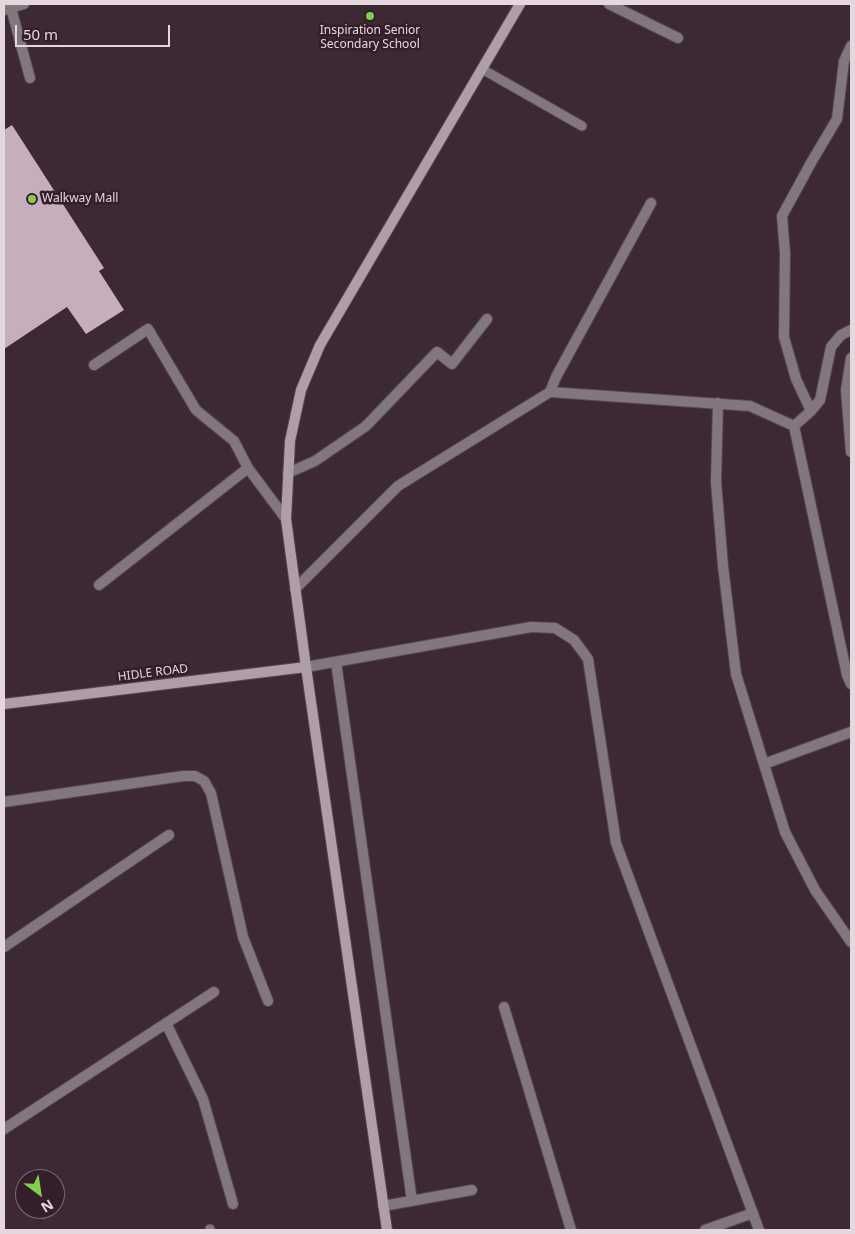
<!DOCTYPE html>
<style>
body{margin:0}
#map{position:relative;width:855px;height:1234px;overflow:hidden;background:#3d2934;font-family:"Noto Sans",sans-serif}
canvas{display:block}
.frame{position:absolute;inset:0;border:5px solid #e4d7de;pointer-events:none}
.north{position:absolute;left:15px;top:1169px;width:50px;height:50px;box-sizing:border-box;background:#321f2a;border:1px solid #796972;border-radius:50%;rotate:149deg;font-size:14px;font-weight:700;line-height:20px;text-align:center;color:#e4d7de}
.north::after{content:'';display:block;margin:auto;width:18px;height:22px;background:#83d04e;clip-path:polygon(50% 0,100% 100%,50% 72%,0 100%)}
.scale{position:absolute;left:15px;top:25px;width:155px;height:22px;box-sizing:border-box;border:2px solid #e4d7de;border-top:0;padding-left:6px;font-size:15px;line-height:18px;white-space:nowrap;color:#e4d7de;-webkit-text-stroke:4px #321f2a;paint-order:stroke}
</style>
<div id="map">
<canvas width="855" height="1234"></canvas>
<div class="frame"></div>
<div class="north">N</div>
<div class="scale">50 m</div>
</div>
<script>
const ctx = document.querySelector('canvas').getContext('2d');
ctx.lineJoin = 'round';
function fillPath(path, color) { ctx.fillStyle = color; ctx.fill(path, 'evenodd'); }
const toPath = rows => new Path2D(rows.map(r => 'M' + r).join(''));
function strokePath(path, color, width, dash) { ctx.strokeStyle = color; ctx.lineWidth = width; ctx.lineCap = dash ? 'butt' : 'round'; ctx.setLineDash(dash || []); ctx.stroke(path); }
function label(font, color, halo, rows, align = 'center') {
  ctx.font = font + ' "Noto Sans",sans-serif'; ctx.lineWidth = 5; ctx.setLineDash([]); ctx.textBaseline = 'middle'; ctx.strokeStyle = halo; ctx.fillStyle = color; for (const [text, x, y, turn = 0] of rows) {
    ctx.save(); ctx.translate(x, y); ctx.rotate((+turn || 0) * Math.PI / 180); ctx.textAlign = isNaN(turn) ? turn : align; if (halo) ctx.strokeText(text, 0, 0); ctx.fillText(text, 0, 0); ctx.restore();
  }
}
fillPath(toPath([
 [12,125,104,268,99,271,124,310,86,334,67,307,4,349,4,130]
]), '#c7aebc');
const lane = toPath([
 [482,69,582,126],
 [210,1230,210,1229]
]);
const street = toPath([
 [609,4,678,38],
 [11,8,30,78],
 [4,10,24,4],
 [851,358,846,390,851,452],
 [94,365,148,329,196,410,234,441,248,468,286,519],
 [550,392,556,377,651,203],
 [718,403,716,482,723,566,736,674,785,832,815,890,851,942],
 [811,411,796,379,784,337,785,253,782,216,812,161,837,119,844,61,851,46],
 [794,426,811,411,820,400,831,347,841,335,851,330],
 [288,473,315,461,366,426,437,352,452,364,487,319],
 [99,585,248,468],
 [295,589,398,486,550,392,750,406,794,426,847,675,851,684],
 [336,662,412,1201],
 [306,667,531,627,555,628,574,640,588,659,616,843,759,1230],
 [764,764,851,732],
 [4,802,183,776,195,776,204,781,211,793,243,937,268,1001],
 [4,947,169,835],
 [504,1007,571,1230],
 [166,1023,203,1099,233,1204],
 [4,1129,214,992],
 [383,1206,472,1190],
 [705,1230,753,1213]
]);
const secondary = toPath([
 [4,704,306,667],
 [387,1230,306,667,286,519,290,441,301,390,320,345,520,4]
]);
strokePath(lane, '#58454f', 11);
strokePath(street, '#58454f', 12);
strokePath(secondary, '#58454f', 12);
strokePath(lane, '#81777c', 9);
strokePath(street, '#81777c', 10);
strokePath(secondary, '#af9ea7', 10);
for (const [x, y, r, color] of [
 [370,16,5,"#83d04e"],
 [32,199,5,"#83d04e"]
]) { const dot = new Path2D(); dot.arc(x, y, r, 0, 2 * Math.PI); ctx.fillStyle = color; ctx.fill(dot); strokePath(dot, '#321f2a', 2); }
label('12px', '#e4d7de', '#321f2a', [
 ["Inspiration Senior",370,31],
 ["Secondary School",370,45],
 ["Walkway Mall",42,199,"left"]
]);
label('12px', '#e4d7de', '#321f2a', [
 ["HIDLE ROAD",153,673,-7]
]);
</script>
